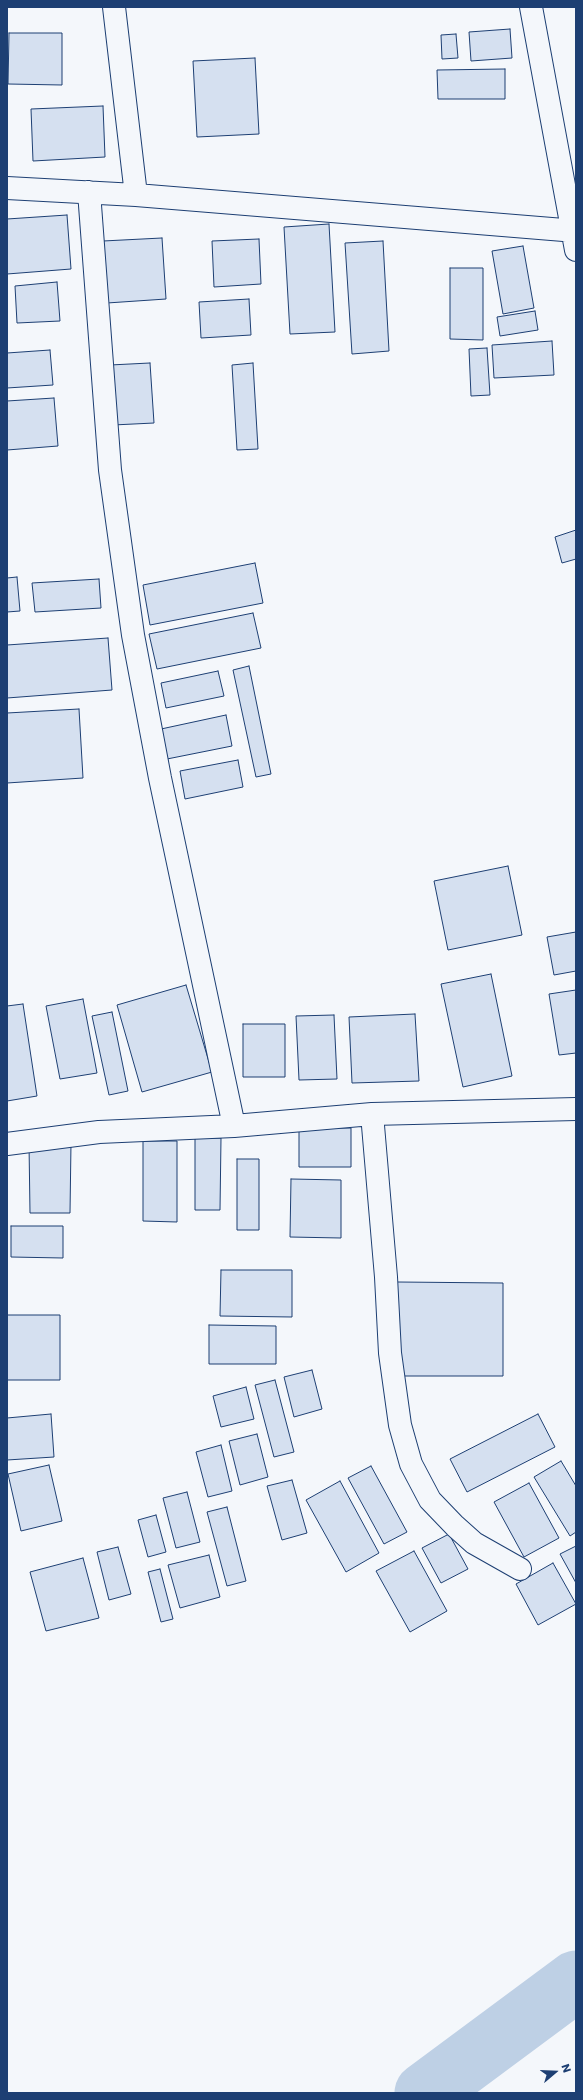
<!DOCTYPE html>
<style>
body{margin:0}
#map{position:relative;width:583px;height:2100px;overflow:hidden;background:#f4f7fb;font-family:Poppins,sans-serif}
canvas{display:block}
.frame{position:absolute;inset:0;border:8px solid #1d3f73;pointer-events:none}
.north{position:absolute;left:535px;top:2052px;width:40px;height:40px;-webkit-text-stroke:3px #f4f7fb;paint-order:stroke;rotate:71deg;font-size:11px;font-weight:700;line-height:16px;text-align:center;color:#1d3f73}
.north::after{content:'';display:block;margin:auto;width:14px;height:18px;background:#1d3f73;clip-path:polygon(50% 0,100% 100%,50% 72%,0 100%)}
</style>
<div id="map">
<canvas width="583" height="2100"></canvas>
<div class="frame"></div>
<div class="north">N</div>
</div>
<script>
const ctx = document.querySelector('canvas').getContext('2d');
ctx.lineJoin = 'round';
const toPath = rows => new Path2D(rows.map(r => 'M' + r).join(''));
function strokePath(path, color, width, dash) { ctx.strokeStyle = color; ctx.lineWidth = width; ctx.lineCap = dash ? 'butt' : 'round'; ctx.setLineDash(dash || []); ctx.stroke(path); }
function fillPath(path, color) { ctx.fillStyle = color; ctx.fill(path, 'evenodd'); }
strokePath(toPath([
 [425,2093,576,1981]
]), '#bed0e5', 61);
const building = toPath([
 [510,29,512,58,471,61,469,32,510,29],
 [9,33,62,33,62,85,8,84,9,33],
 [456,34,458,58,442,59,441,35,456,34],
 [255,58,259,134,197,137,193,61,255,58],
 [505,69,505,99,438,99,437,70,505,69],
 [103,106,105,157,33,161,31,109,103,106],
 [67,215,71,269,7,274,7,219,67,215],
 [329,224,335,332,290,334,284,227,329,224],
 [162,238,166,299,107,303,103,241,162,238],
 [259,239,261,284,214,287,212,241,259,239],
 [383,241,389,351,352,354,345,243,383,241],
 [523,246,534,308,503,314,492,251,523,246],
 [450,268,483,268,483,340,450,339,450,268],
 [57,282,60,321,17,323,15,286,57,282],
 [249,299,251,335,201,338,199,302,249,299],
 [535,311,538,330,500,336,497,317,535,311],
 [552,341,554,375,494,378,492,345,552,341],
 [487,348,490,395,471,396,469,349,487,348],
 [50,350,53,385,7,388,7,353,50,350],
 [150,363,154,423,113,425,110,365,150,363],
 [253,363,258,449,237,450,232,365,253,363],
 [54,398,58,446,7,450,7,401,54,398],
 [576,530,576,559,562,563,555,537,576,530],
 [255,563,263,603,150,625,143,585,255,563],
 [17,577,20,611,7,612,7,578,17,577],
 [99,579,101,608,35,612,32,583,99,579],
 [253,613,261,648,157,669,149,634,253,613],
 [108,638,112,690,7,698,7,645,108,638],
 [249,666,271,774,256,777,233,670,249,666],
 [218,671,224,696,166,708,161,683,218,671],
 [79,709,83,778,7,783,7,713,79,709],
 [226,715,232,746,167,759,161,729,226,715],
 [238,760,243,787,185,799,180,771,238,760],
 [508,866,522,935,448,950,434,881,508,866],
 [576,932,576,971,554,975,547,937,576,932],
 [491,974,512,1076,463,1087,441,984,491,974],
 [186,985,212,1072,142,1092,117,1005,186,985],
 [576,990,576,1053,559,1055,549,994,576,990],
 [83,999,97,1073,60,1079,46,1006,83,999],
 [23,1004,37,1096,7,1101,7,1006,23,1004],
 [112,1012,128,1091,109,1095,92,1016,112,1012],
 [415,1014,419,1081,352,1083,349,1017,415,1014],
 [334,1015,337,1079,299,1080,296,1016,334,1015],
 [243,1024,285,1024,285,1077,243,1077,243,1024],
 [299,1128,351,1128,351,1167,299,1167,299,1128],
 [195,1138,221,1138,220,1210,195,1210,195,1138],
 [143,1141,177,1141,177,1222,143,1221,143,1141],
 [29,1143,71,1143,70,1213,30,1213,29,1143],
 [237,1159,259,1159,259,1230,237,1230,237,1159],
 [291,1179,341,1180,341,1238,290,1237,291,1179],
 [11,1226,63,1226,63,1258,11,1257,11,1226],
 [221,1270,292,1270,292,1317,220,1316,221,1270],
 [397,1282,503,1283,503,1376,398,1376,397,1282],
 [7,1315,60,1315,60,1380,7,1380,7,1315],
 [209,1325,276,1326,276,1364,209,1364,209,1325],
 [312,1370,322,1409,294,1417,284,1377,312,1370],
 [275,1380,294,1452,274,1457,255,1385,275,1380],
 [246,1387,254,1419,221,1427,213,1396,246,1387],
 [51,1414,54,1457,7,1460,7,1418,51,1414],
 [538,1414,555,1447,467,1492,450,1459,538,1414],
 [257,1434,268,1477,240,1485,229,1441,257,1434],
 [221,1445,232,1491,208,1497,196,1452,221,1445],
 [561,1461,576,1486,576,1532,570,1536,534,1477,561,1461],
 [49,1465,62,1521,21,1531,8,1474,49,1465],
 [371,1466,407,1532,384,1544,348,1478,371,1466],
 [292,1480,307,1533,282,1540,267,1486,292,1480],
 [340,1481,379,1553,346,1572,306,1500,340,1481],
 [529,1483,559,1538,524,1557,494,1502,529,1483],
 [187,1492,200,1542,176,1548,163,1498,187,1492],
 [227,1507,246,1581,227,1586,207,1512,227,1507],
 [156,1515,166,1552,148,1557,138,1520,156,1515],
 [449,1534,468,1569,441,1583,422,1548,449,1534],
 [576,1546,576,1583,560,1554,576,1546],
 [118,1547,131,1594,109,1600,97,1552,118,1547],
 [414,1551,447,1611,410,1632,376,1571,414,1551],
 [209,1555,220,1597,180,1608,168,1565,209,1555],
 [83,1558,99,1618,46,1631,30,1572,83,1558],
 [553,1563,576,1604,538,1625,516,1584,553,1563],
 [160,1569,173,1619,161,1622,148,1572,160,1569]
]);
fillPath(building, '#d5e0f0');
strokePath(building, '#1d3f73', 1);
const minor = toPath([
 [114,7,136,195],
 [531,7,576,250],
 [7,188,136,195,576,231],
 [89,192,110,470,133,635,160,778,234,1126],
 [372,1114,386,1277,390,1353,400,1425,411,1464,430,1500,455,1526,474,1543,520,1569],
 [7,1144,99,1132,234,1126,372,1114,576,1109]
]);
strokePath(minor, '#1d3f73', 24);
strokePath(minor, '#f4f7fb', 22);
</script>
